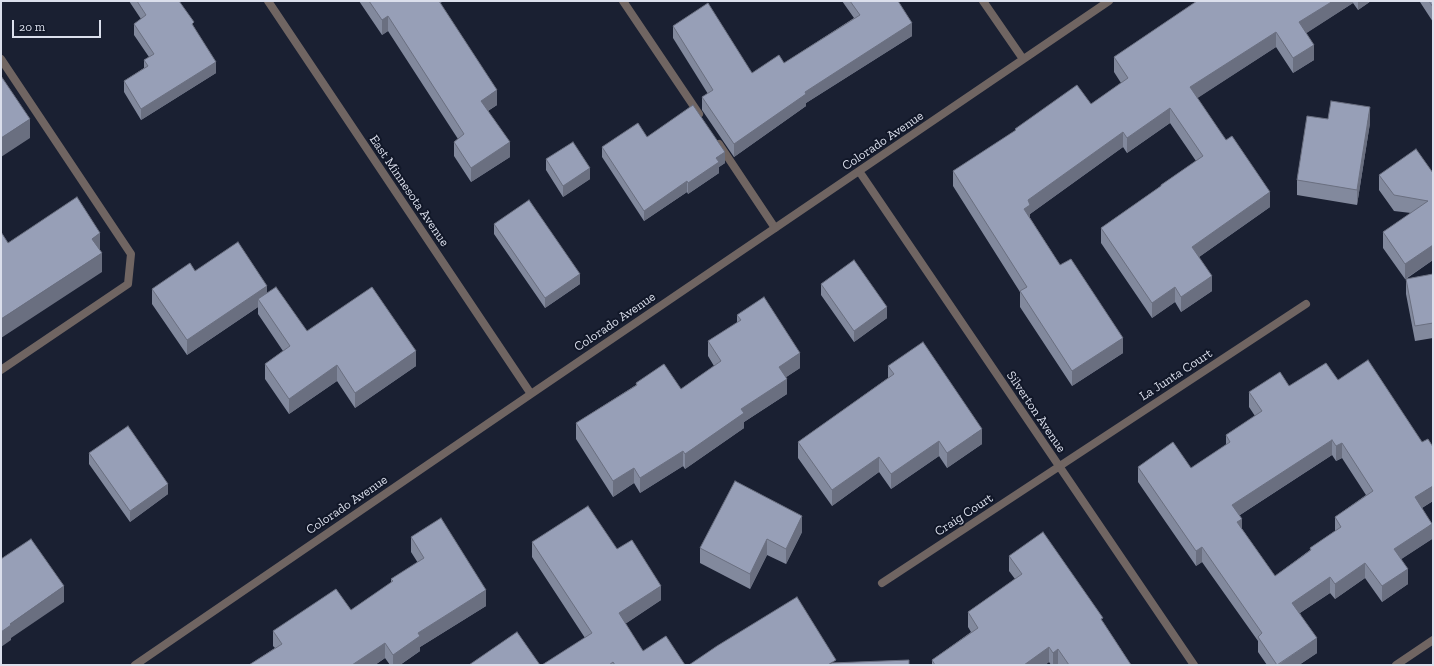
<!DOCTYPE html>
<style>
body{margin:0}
#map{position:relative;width:1434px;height:666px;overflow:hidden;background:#1a2032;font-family:"Zilla Slab",serif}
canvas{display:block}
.frame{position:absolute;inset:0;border:2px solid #dbdfec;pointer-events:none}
.scale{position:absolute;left:12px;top:20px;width:89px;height:18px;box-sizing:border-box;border:2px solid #dbdfec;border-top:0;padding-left:5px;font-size:12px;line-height:14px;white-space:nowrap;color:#dbdfec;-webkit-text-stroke:3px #111728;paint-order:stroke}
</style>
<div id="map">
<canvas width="1434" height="666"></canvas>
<div class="frame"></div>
<div class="scale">20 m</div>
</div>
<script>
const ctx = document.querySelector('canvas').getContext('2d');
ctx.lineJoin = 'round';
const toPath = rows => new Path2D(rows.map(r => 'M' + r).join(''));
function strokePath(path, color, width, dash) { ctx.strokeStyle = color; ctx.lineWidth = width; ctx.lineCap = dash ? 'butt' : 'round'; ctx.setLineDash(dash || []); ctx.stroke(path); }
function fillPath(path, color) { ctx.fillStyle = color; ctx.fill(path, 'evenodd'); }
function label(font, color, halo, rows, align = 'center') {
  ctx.font = font + ' "Zilla Slab",serif'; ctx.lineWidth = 4; ctx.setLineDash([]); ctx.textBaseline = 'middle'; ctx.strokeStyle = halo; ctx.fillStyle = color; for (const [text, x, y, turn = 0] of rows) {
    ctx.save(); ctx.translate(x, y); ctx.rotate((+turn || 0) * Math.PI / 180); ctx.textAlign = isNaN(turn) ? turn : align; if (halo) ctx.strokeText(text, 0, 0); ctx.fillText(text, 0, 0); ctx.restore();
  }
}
strokePath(toPath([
 [623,1,699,114],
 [1,59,131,254,128,284,1,370],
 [719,144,775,228]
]), '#706562', 8);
strokePath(toPath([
 [268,1,531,394],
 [983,1,1023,59],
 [859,171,1194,665],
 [882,583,1306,304],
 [135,665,531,394,1109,1],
 [1396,665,1433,640]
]), '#706562', 8);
fillPath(toPath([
 [129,1,179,1,194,27,216,73,141,120,124,92,124,81,144,68,144,60,149,57,134,35,134,24,141,19],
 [359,1,444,1,440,3,497,105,488,111,510,157,471,182,454,156,454,142,458,139,388,31,382,35],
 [842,1,898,1,912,36,806,103,806,106,734,157,702,110,702,97,708,94,673,38,673,26,752,73,784,63,854,18],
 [1197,1,1371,1,1358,10,1353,3,1306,33,1314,60,1293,73,1276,47,1197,98,1270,207,1199,257,1212,291,1181,312,1175,302,1152,318,1101,243,1101,228,1161,186,1161,185,1196,161,1170,123,1127,153,1123,147,1030,214,1030,218,1060,265,1123,353,1072,386,1020,307,1020,292,953,186,953,171,1015,131,1015,129,1091,104,1121,83,1114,72,1114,57],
 [1420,1,1433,1,1433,22,1420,2],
 [1370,123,1357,205,1297,195,1297,180],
 [647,137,725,163,719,167,719,173,688,194,687,192,644,221,602,157,602,147],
 [546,159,590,179,563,197,546,170],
 [1433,173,1433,260,1406,279,1433,274,1433,338,1415,341,1406,294,1406,279,1405,279,1383,248,1383,232,1411,213,1394,211,1379,190,1379,175],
 [494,224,580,284,545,308,494,234],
 [195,271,267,293,307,331,416,366,355,408,337,381,289,414,265,379,265,364,283,351,258,314,258,307,187,355,152,304,152,289],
 [821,284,887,318,854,342,821,295],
 [737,315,800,368,786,377,787,394,744,422,744,428,685,469,683,466,640,493,634,483,613,497,576,439,576,423,636,385,636,383,681,389,714,366,708,356,708,341,737,323],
 [888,366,982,444,947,468,939,456,891,489,879,472,832,506,798,458,798,442,888,378],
 [1338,380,1433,501,1422,508,1432,539,1401,559,1408,584,1382,602,1365,578,1335,599,1330,593,1300,613,1317,653,1299,665,1267,665,1258,652,1258,641,1202,562,1196,566,1138,482,1138,467,1191,468,1226,445,1226,435,1255,416,1249,407,1249,392],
 [1332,455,1336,461,1342,458,1366,495,1335,517,1335,531,1310,548,1310,550,1275,576,1242,529,1240,515],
 [89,453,168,494,130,522,89,464],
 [802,532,786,564,767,555,750,589,700,563,700,548],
 [411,537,486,606,420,647,420,651,400,665,390,665,385,658,375,665,249,665,275,648,273,646,273,631,351,610,391,583,391,579,418,563,411,552],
 [532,542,617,549,661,600,625,624,643,651,685,665,542,665,585,638,532,557],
 [1009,556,1103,622,1131,665,1059,665,1058,664,1057,665,1051,665,1049,662,1045,665,932,665,932,660,971,632,968,627,968,612,1015,579,1009,571]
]), '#82899d');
fillPath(toPath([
 [1333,1,1353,1,1353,3,1299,38,1299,22],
 [1358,1,1371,1,1358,10],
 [388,16,388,31,382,35,382,20],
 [912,23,912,36,806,103,806,106,734,157,734,144,805,92],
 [1276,32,1276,47,1190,103,1190,87],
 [1314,45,1314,60,1293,73,1293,58],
 [216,62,216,73,141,120,141,109],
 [497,90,497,105,481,115,481,101],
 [1370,107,1370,123,1357,205,1357,190],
 [1170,108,1170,123,1127,153,1127,138],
 [30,119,30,138,1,157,1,138],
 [1123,132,1123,147,1030,214,1030,220,1024,209,1028,200],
 [510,142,510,157,471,182,471,168],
 [725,152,725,163,719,167,719,173,688,194,688,183,716,158],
 [590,168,590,179,563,197,563,186],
 [687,181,687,192,644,221,644,211],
 [1270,192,1270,207,1192,262,1192,247],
 [100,233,100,252,92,239],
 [1433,245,1433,260,1405,279,1405,264],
 [102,253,102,272,1,338,1,319],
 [580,274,580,284,545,308,545,298],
 [1212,276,1212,291,1181,312,1181,297],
 [267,286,267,301,258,299,258,307,187,355,187,340],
 [1175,287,1175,302,1152,318,1152,303],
 [887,307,887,318,854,342,854,331],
 [1123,338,1123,353,1072,386,1072,371],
 [416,351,416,366,355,408,355,393],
 [800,353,800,368,779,382,779,367],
 [337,365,337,381,289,414,289,399],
 [787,379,787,394,744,422,744,428,685,469,685,454,741,409],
 [982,429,982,444,947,468,947,453],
 [1332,440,1332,455,1232,520,1232,505],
 [939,441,939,456,891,489,891,474],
 [1342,443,1342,458,1336,461,1336,446],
 [683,451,683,466,640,493,640,478],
 [879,457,879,472,832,506,832,490],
 [634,468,634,483,613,497,613,481],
 [168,484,168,494,130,522,130,511],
 [1433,486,1433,501,1415,512,1415,497],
 [802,516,802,532,786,564,786,549],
 [1242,519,1242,534,1237,522],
 [1432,524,1432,539,1394,564,1394,549],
 [767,539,767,555,750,589,750,574],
 [1202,547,1202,562,1196,566,1196,551],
 [1365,563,1365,578,1335,599,1335,584],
 [1408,569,1408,584,1382,602,1382,586],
 [1330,577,1330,593,1292,618,1292,603],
 [64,586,64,602,11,638,11,640,1,647,1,632,10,624],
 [661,586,661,600,619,628,619,613],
 [486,590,486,606,420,647,420,651,400,665,393,665,393,655,418,633],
 [1317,638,1317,653,1299,665,1278,665],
 [385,643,385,658,375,665,352,665],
 [1049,647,1049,662,1045,665,1024,665],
 [1058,649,1058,664,1057,665,1053,665,1053,653]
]), '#6a6f80');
const building = toPath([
 [137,1,179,1,194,22,192,24,216,62,141,109,124,81,148,66,144,60,154,54,134,24,146,15,137,1],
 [369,1,439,1,497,90,481,101,510,142,471,168,454,142,464,134,388,16,382,20,369,1],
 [850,1,898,1,912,23,805,92,806,94,734,144,702,97,713,90,673,26,708,3,752,73,779,55,784,63,860,15,850,1],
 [1197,1,1333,1,1299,22,1314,45,1293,58,1276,32,1190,87,1226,140,1232,136,1270,192,1192,247,1212,276,1181,297,1175,287,1152,303,1101,228,1161,186,1161,185,1203,156,1170,108,1127,138,1123,132,1028,200,1030,205,1024,209,1060,265,1071,259,1123,338,1072,371,1020,291,1027,287,953,171,1016,130,1015,129,1077,85,1091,104,1128,78,1114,57,1197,1],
 [1429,1,1433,1,1433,7,1429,1],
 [1,76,30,119,1,138,1,76],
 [1331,101,1370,107,1357,190,1297,180,1307,116,1328,119,1331,101],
 [693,105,725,152,716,158,719,162,688,183,687,181,644,211,602,147,638,123,647,137,693,105],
 [573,142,590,168,563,186,546,159,573,142],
 [1416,149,1433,173,1433,245,1405,264,1383,232,1428,201,1394,195,1379,175,1416,149],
 [77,197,100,233,92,239,102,253,1,319,1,232,8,243,77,197],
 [529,200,580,274,545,298,494,224,529,200],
 [238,242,267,286,187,340,152,289,190,263,195,271,238,242],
 [854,260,887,307,854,331,821,284,854,260],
 [1433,274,1433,323,1415,326,1406,279,1433,274],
 [276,287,307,331,372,287,416,351,355,393,337,365,289,399,265,364,290,346,258,299,276,287],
 [764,297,800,353,779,367,787,379,741,409,744,413,685,454,683,451,640,478,634,468,613,481,576,423,637,385,636,383,664,364,681,389,721,361,708,341,741,320,737,315,764,297],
 [923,342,982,429,947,453,939,441,891,474,879,457,832,490,798,442,894,374,888,366,923,342],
 [1368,360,1422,442,1428,439,1433,447,1433,486,1415,497,1432,524,1394,549,1408,569,1382,586,1365,563,1335,584,1330,577,1292,603,1317,638,1277,665,1258,637,1262,633,1202,547,1196,551,1138,467,1173,442,1191,468,1230,442,1226,435,1262,411,1249,392,1280,372,1289,386,1326,363,1338,380,1368,360],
 [1332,440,1336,446,1342,443,1373,491,1335,517,1341,527,1310,548,1311,550,1275,576,1237,522,1242,519,1232,505,1332,440],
 [128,426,168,484,130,511,89,453,128,426],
 [735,481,802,516,786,549,767,539,750,574,700,548,735,481],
 [588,506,617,549,632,540,661,586,619,613,643,651,666,636,685,665,615,665,613,662,609,665,542,665,592,633,532,542,588,506],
 [441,518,486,590,418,633,420,636,393,655,385,643,352,665,249,665,282,644,273,631,336,589,351,610,393,581,391,579,424,558,411,537,441,518],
 [1043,532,1103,618,1101,619,1131,665,1069,665,1058,649,1053,653,1049,647,1024,665,935,665,932,660,978,628,968,612,1022,574,1009,556,1043,532],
 [31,539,64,586,10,624,11,625,1,632,1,559,31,539],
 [797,597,836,660,831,663,909,660,909,665,831,665,831,663,828,665,689,665,717,646,797,597],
 [517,632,540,665,469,665,517,632]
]);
fillPath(building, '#979fb7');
strokePath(building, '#6a6f80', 1);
label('13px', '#dbdfec', '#111728', [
 ["Colorado Avenue",883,141,-34],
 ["East Minnesota Avenue",409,191,56],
 ["Colorado Avenue",615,322,-34],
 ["La Junta Court",1176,375,-33],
 ["Silverton Avenue",1036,412,56],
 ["Colorado Avenue",347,505,-34],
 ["Craig Court",964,515,-33]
]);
</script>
